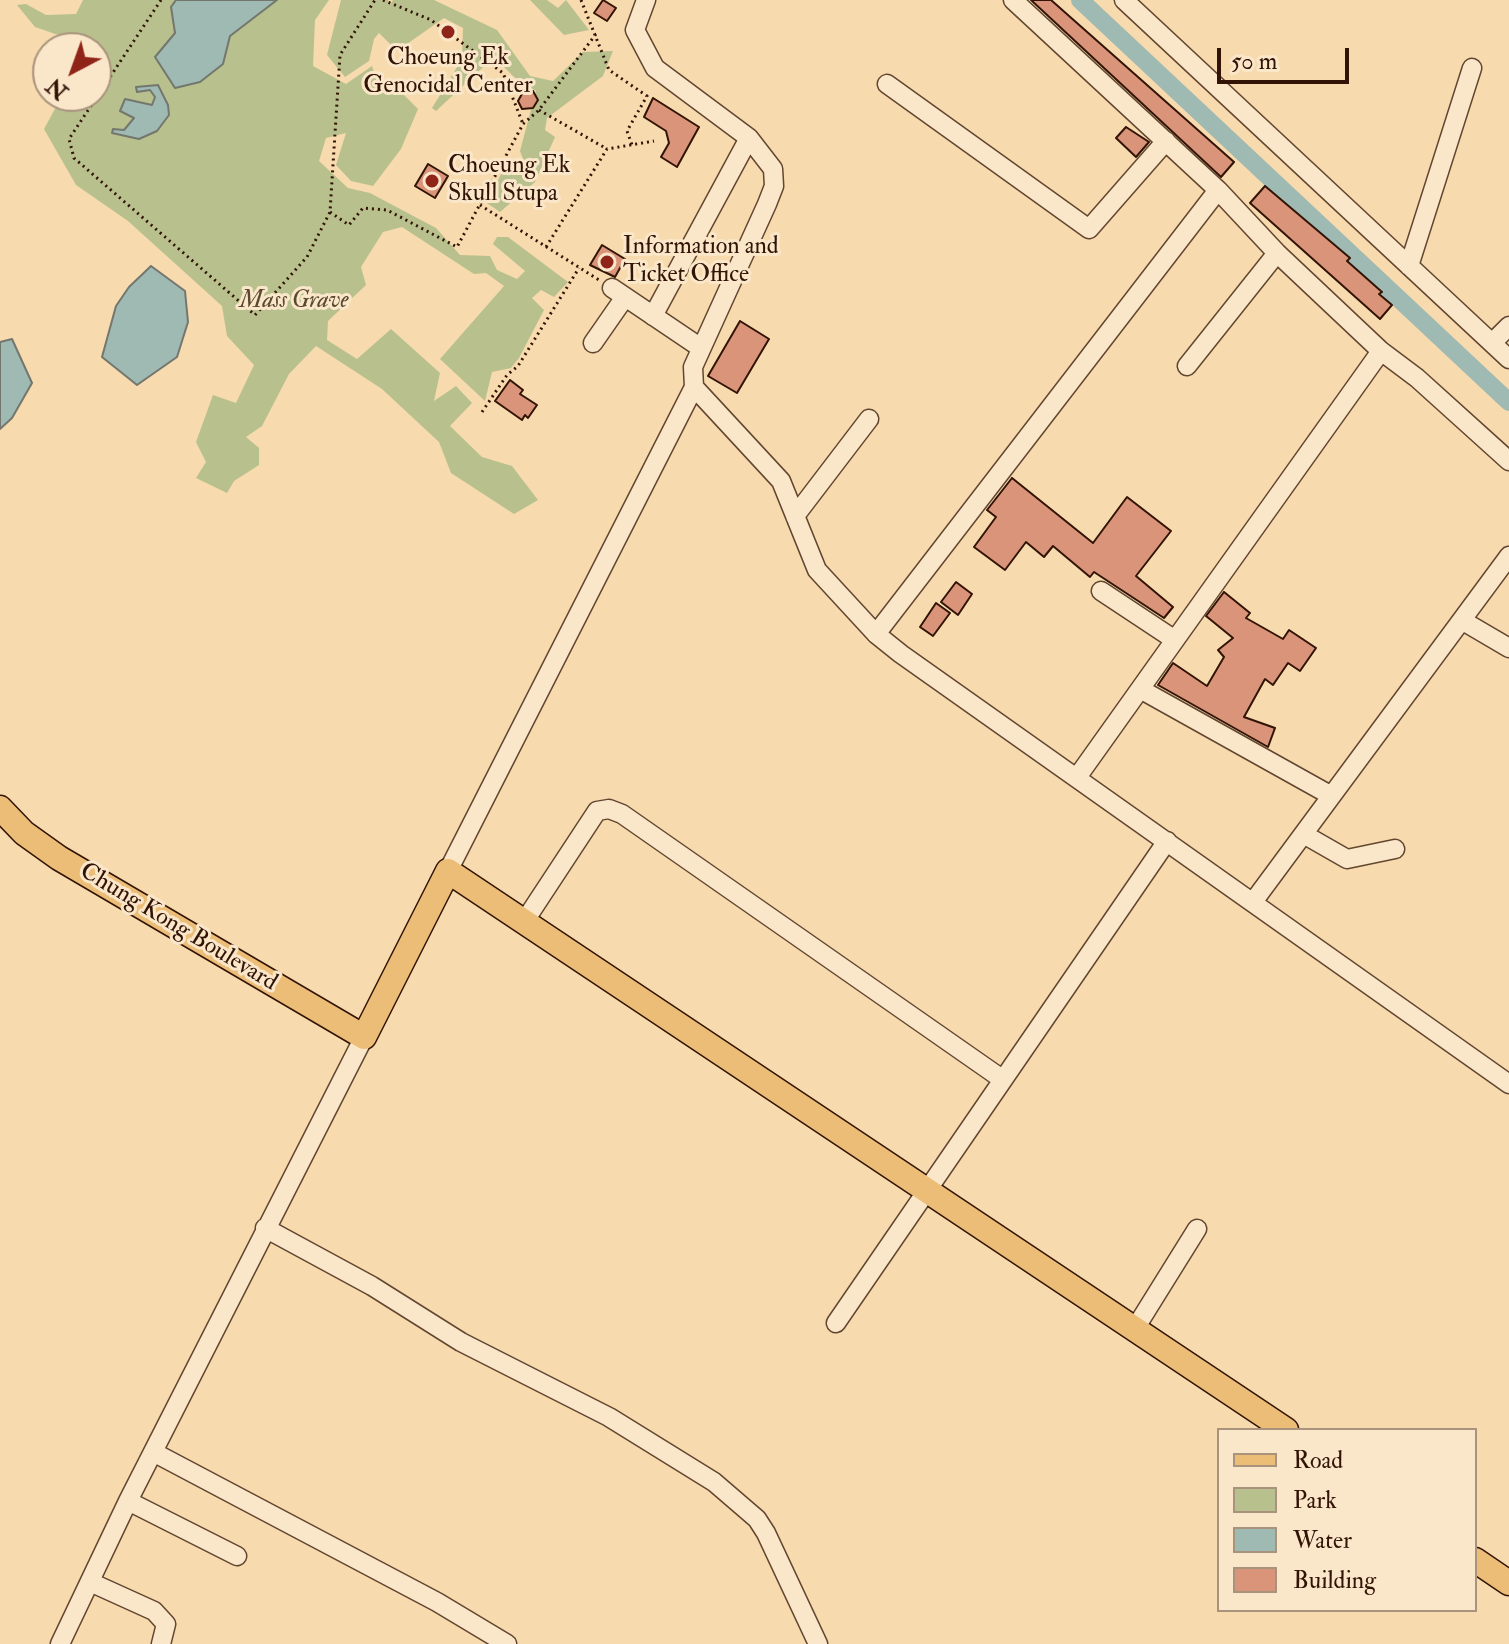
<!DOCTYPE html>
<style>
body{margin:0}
#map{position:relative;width:1509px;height:1644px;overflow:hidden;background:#f7daad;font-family:"IM FELL Double Pica",serif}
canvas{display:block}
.legend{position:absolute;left:1217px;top:1428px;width:260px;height:184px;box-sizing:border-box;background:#fae7ca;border:2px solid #aa937c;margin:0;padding:10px 14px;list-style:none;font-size:24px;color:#321406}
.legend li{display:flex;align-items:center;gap:16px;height:40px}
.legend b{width:40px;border:2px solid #aa937c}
.north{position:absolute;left:32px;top:32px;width:80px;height:80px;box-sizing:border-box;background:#fae7ca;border:2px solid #aa937c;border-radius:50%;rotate:221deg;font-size:22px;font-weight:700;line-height:32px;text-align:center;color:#321406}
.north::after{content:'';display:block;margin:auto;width:28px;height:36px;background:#8f2418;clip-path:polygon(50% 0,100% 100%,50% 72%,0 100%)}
.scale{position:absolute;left:1217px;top:48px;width:132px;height:36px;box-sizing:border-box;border:4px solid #321406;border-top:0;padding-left:10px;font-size:24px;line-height:28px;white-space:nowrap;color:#321406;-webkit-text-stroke:6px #fae7ca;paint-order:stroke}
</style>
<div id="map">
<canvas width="1509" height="1644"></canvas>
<ul class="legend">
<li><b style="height:10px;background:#ecbd76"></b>Road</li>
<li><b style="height:22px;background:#b8c18e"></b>Park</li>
<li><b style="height:22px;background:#9fb9b3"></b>Water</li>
<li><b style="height:22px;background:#da947a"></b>Building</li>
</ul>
<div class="north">N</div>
<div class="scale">50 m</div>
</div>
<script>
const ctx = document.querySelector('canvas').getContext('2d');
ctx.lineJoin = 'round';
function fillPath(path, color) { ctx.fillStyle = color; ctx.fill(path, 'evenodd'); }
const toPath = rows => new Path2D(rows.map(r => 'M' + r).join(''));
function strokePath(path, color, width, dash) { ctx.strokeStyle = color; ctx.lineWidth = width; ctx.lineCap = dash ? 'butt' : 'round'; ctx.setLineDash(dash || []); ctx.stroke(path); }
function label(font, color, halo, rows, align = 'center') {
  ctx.font = font + ' "IM FELL Double Pica",serif'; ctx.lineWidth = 6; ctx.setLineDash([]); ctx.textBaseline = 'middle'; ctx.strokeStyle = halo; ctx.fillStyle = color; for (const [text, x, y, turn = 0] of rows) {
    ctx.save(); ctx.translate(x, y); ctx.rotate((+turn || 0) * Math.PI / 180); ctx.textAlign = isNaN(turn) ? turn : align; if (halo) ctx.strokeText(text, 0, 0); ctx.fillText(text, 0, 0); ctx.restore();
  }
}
fillPath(toPath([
 [83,0,176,0,171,7,175,33,230,36,277,0,329,0,315,20,313,66,346,84,372,66,377,82,401,92,418,109,401,149,373,186,351,181,336,165,346,133,326,138,319,161,348,188,370,193,436,228,460,255,490,256,497,270,517,279,525,271,493,244,497,237,508,237,568,282,554,297,541,290,532,298,544,310,519,358,511,368,492,372,485,401,440,359,504,286,486,273,474,274,402,227,383,232,361,267,366,285,328,321,327,340,357,359,391,329,440,373,434,401,456,386,472,403,450,426,482,457,512,466,538,500,514,514,451,473,439,442,382,389,316,346,289,374,262,426,246,437,259,448,259,465,234,481,227,493,196,478,206,462,196,442,213,395,236,403,254,365,227,336,222,306,128,221,76,185,44,129,62,96,96,96,96,48,35,27,17,5,26,4,46,15,76,14],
 [150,90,168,116,140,139,114,129,124,130,152,106,155,97],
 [341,0,388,0,390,5,393,0,434,0,497,30,530,76,553,81,583,52,613,51,603,76,547,118,545,130,555,137,535,182,500,212,487,203,501,174,510,173,523,159,520,151,536,91,514,77,494,57,436,111,432,108,462,59,463,28,444,18,397,51,379,33,374,39,369,61,345,77,327,55],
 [530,0,547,0,558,8,566,0,589,30,564,35]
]), '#b8c18e');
const water = toPath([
 [176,0,277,0,230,36,223,64,200,82,175,88,155,57,175,33,171,7,176,0],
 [158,85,168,105,169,115,157,131,139,139,112,133,113,129,124,130,134,118,120,111,125,99,152,105,155,97,150,90,137,92,136,87,158,85],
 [151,266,185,291,188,322,177,357,137,385,102,357,116,306,129,287,151,266],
 [12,339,32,383,12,418,0,429,0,342,12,339]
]);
fillPath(water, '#9fb9b3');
strokePath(water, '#73776e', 2);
strokePath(toPath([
 [1080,0,1509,402]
]), '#9fb9b3', 18);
const building = toPath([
 [603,0,616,8,607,21,594,13,603,0],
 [1031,0,1051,0,1234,162,1221,177,1031,0],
 [533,91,538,100,533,108,522,109,518,101,523,92,533,91],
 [653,98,699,127,677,167,661,157,669,143,666,131,644,117,653,98],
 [1126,127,1149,142,1136,157,1116,138,1126,127],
 [428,164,448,176,435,198,415,186,428,164],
 [1265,186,1350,258,1347,261,1382,292,1379,294,1392,305,1380,319,1250,203,1265,186],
 [602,245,625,259,615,277,590,265,602,245],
 [740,321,769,339,737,393,708,376,740,321],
 [510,380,523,390,520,394,537,405,528,418,525,415,522,420,495,401,510,380],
 [1012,478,1093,543,1127,497,1171,531,1136,576,1173,607,1164,618,1094,572,1090,577,1053,546,1044,557,1026,542,1005,570,974,547,996,517,987,510,1012,478],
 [956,582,972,594,958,615,941,602,956,582],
 [1224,592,1250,613,1246,618,1283,639,1289,630,1316,648,1300,671,1288,663,1273,685,1265,679,1244,717,1275,728,1268,747,1158,685,1173,663,1207,686,1224,657,1218,650,1233,638,1206,616,1224,592],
 [936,603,950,613,933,636,920,627,936,603]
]);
fillPath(building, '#da947a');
strokePath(building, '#321406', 2);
const minor = toPath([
 [646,0,635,30,655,68,749,138,773,169,774,186,767,204,693,367,694,387,781,481,817,570,876,634,901,654,1509,1084],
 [1013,0,1218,190,1277,253,1381,351,1417,378,1509,461],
 [1124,0,1509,359],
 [887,84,1089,229,1166,141],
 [1409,266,1472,68],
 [612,288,701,348],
 [653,316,749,138],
 [593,343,625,297],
 [1492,343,1509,326],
 [1187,366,1277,253],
 [795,516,869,419],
 [1101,591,1175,640],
 [1463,621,1509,648],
 [876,634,1218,190],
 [1140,689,1330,795],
 [1078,776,1381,351],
 [1305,835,1347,859,1395,849],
 [448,871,694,387],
 [1253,902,1509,556],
 [524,922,597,811,609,809,622,814,1002,1079],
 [265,1228,372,1286,461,1342,609,1417,714,1482,757,1519,766,1533,818,1644],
 [836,1323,1167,841],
 [1136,1327,1197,1229],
 [153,1452,437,1602,507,1644],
 [128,1501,237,1556],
 [90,1582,154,1611,166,1624,161,1644],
 [60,1644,128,1501,364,1037]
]);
const major = toPath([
 [0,808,24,833,59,858,364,1037,448,871,1286,1430],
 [1475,1560,1509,1583]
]);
strokePath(minor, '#634630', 21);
strokePath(major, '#321406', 27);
strokePath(toPath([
 [161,0,69,139,74,158,255,315,307,257,330,212,340,55,375,0],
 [383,0,431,20,503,73,523,124],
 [581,0,609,70,647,96,627,131,632,145],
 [539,110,607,149],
 [480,205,599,280],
 [330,212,349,225,363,208,387,210,457,247,523,124,539,110,596,34],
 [546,247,607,149,654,141],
 [482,412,507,375,518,366,579,268]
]), '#321406', 3, [2, 4]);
strokePath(minor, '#fae7ca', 18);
strokePath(major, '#ecbd76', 24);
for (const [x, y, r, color] of [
 [448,32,8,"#8f2418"],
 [432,181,8,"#8f2418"],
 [607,262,8,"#8f2418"]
]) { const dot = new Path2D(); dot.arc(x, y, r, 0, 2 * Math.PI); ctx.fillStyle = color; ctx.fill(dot); strokePath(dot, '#fae7ca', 3); }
label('24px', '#321406', '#fae7ca', [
 ["Choeung Ek",448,59,"center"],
 ["Genocidal Center",448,87,"center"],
 ["Choeung Ek",448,167],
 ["Skull Stupa",448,195],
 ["Information and",623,248],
 ["Ticket Office",623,276]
], 'left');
label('italic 24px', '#5a482f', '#fae7ca', [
 ["Mass Grave",294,302]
]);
label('24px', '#321406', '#fae7ca', [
 ["Chung Kong Boulevard",178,928,31]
]);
</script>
